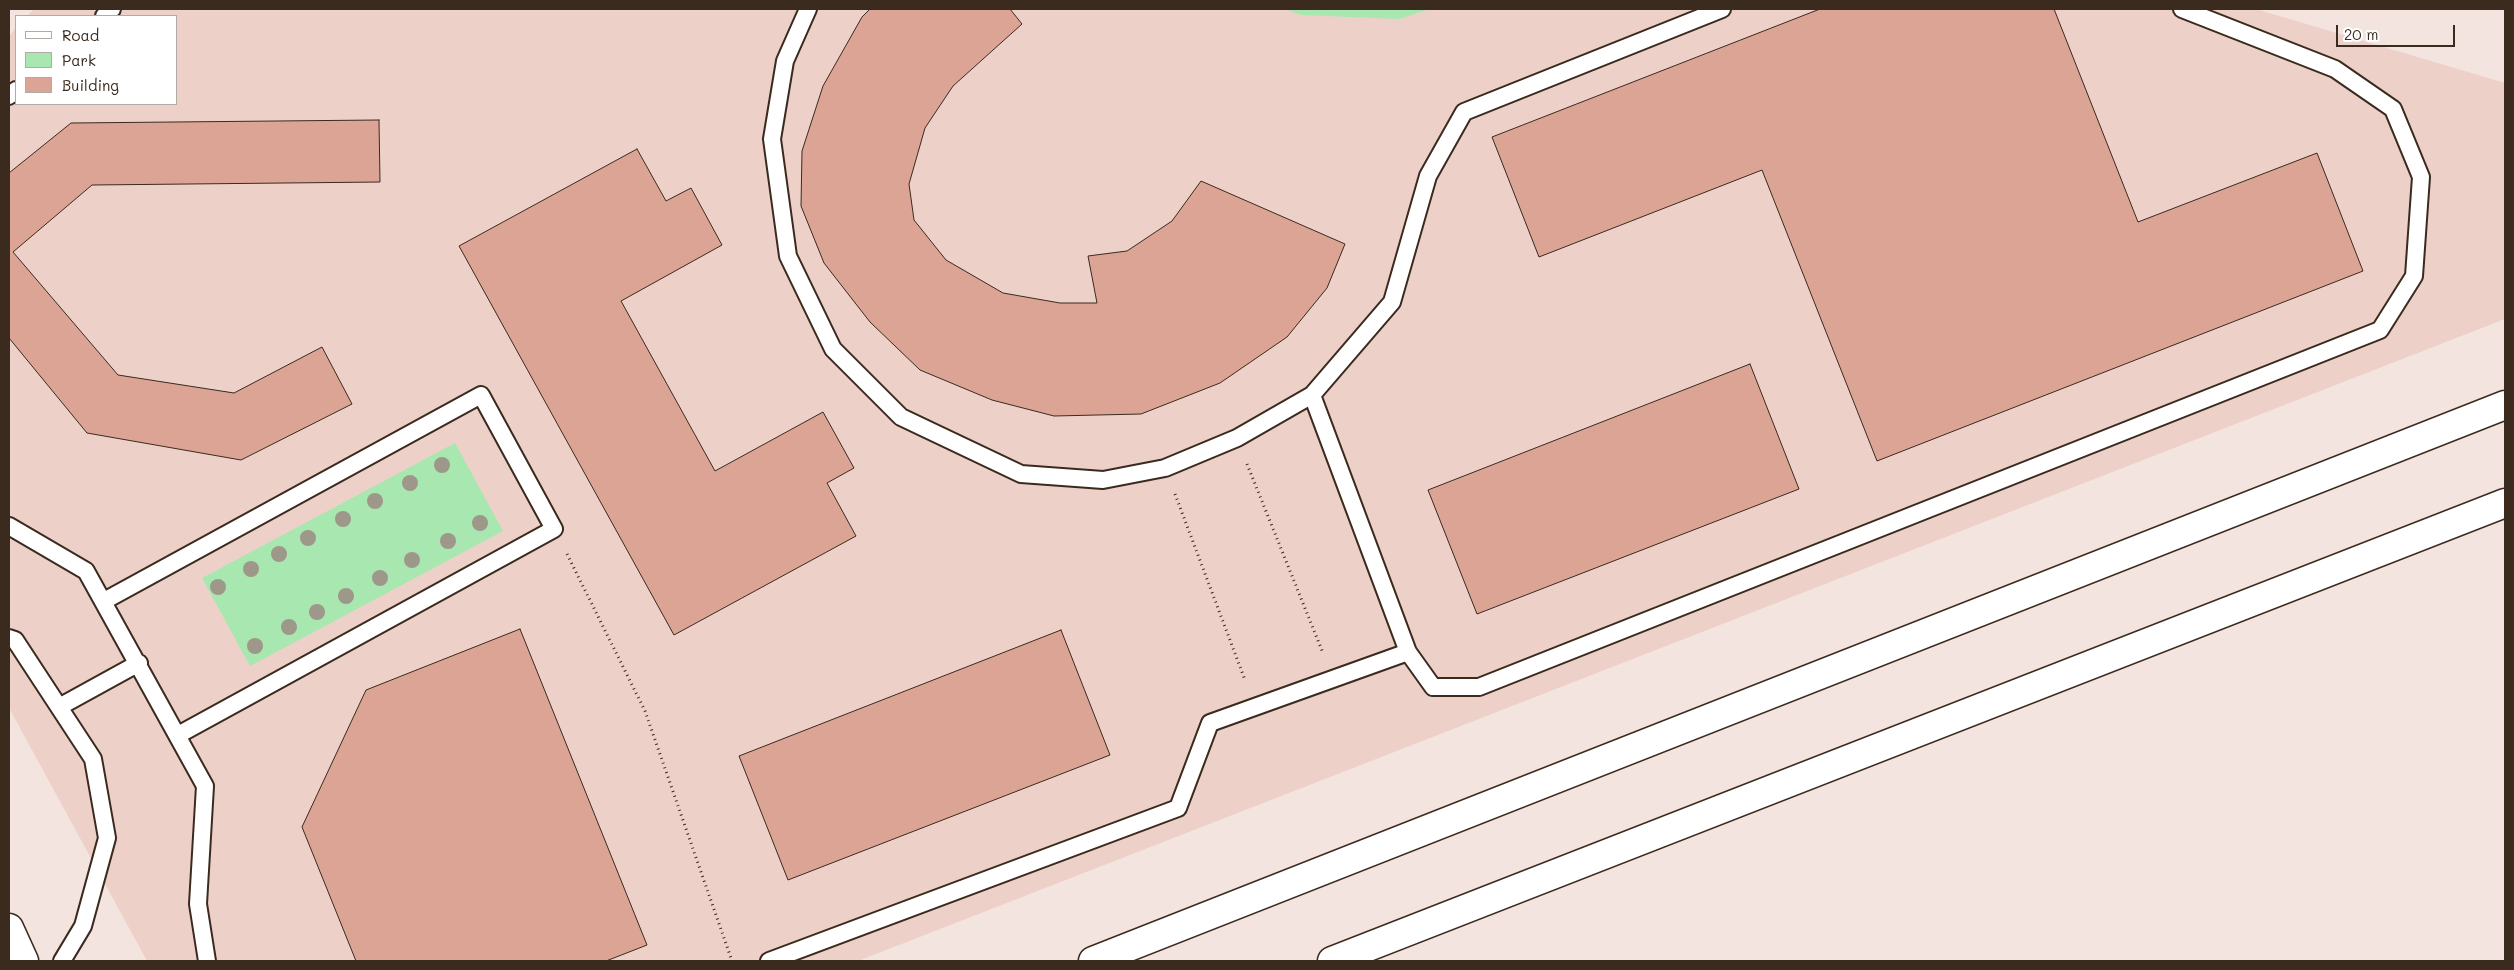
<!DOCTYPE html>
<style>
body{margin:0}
#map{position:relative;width:2514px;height:970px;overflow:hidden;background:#f4e4df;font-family:Mali,sans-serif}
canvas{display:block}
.frame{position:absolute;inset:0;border:10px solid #3b2a1e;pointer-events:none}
.legend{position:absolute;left:15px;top:15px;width:162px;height:90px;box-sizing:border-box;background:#fff;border:1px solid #b1aaa5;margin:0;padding:6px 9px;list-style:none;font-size:15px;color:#3b2a1e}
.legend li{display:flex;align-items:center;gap:10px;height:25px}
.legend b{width:25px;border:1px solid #b1aaa5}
.scale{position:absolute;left:2336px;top:25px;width:119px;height:22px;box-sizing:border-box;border:2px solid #3b2a1e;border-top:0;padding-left:6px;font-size:15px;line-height:18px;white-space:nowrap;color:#3b2a1e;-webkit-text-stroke:4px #fff;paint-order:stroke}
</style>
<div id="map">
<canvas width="2514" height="970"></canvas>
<div class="frame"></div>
<ul class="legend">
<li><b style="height:6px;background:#fff"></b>Road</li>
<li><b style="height:14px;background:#a8e7af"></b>Park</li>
<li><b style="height:14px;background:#dca495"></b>Building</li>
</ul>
<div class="scale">20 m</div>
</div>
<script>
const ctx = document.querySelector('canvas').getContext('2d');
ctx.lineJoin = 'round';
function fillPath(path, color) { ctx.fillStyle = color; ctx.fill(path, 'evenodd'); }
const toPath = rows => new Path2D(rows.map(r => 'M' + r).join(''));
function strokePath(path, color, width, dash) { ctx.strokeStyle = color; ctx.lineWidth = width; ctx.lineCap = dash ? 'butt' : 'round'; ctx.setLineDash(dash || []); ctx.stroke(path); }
fillPath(toPath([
 [34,9,2256,9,2505,83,2505,319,858,961,147,961,9,708,9,36,16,28,16,104,176,104,176,16,27,16]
]), '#edd1c9');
fillPath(toPath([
 [1285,9,1430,9,1399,19,1301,15],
 [455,443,503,531,250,666,202,578]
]), '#a8e7af');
const building = toPath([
 [870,9,1010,9,1022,24,953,86,925,128,909,184,914,220,946,260,1003,293,1060,303,1097,303,1088,256,1127,251,1172,221,1201,181,1345,244,1327,288,1287,337,1220,383,1141,414,1054,416,992,400,920,370,870,322,824,263,801,206,802,151,823,86,862,17,870,9],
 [1820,9,2054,9,2138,222,2317,153,2363,271,1877,461,1762,170,1539,257,1492,137,1820,9],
 [379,120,380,182,92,185,13,252,118,375,234,393,322,347,352,404,241,460,87,433,9,338,9,173,71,123,379,120],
 [637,149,666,201,691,188,722,245,621,301,715,471,823,412,854,468,827,483,856,536,674,635,459,246,637,149],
 [1750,364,1799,489,1477,614,1428,490,1750,364],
 [520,629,647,945,606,961,356,961,302,827,366,690,520,629],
 [1061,630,1110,755,788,880,739,756,1061,630]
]);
fillPath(building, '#dca495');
strokePath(building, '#3b2a1e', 1);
const service = toPath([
 [808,9,785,61,772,139,788,256,833,349,901,417,1021,474,1103,480,1165,468,1237,438,1312,395,1392,302,1428,176,1464,112,1722,9],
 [104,16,112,9],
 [9,96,16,90],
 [1312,395,1408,652],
 [9,526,86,571,205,786,198,904,207,961],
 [104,601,481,395,554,529,178,735],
 [9,638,15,640,93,759,107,838,83,926,62,961],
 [59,707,139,663],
 [769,961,1178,808,1210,723,1408,652,1433,687,1479,687,2380,330,2414,276,2421,177,2393,109,2335,69,2182,9]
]);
const tertiary = toPath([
 [1093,961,2505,405],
 [1332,961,2505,503]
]);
const secondary = toPath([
 [9,928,24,961]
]);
strokePath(service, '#3b2a1e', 20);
strokePath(tertiary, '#3b2a1e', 31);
strokePath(secondary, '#3b2a1e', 31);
strokePath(toPath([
 [1247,464,1323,653],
 [1175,494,1245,680],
 [567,554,645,711,732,961]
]), '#3b2a1e', 3, [1, 4]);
strokePath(service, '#fff', 16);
strokePath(tertiary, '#fff', 28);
strokePath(secondary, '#fff', 28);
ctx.fillStyle = '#9d9889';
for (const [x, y] of [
 [442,465],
 [410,483],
 [375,501],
 [343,519],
 [480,523],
 [308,538],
 [448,541],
 [279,554],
 [412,560],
 [251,569],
 [380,578],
 [218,587],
 [346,596],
 [317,612],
 [289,627],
 [255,646]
]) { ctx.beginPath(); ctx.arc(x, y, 8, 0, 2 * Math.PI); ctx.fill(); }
</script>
